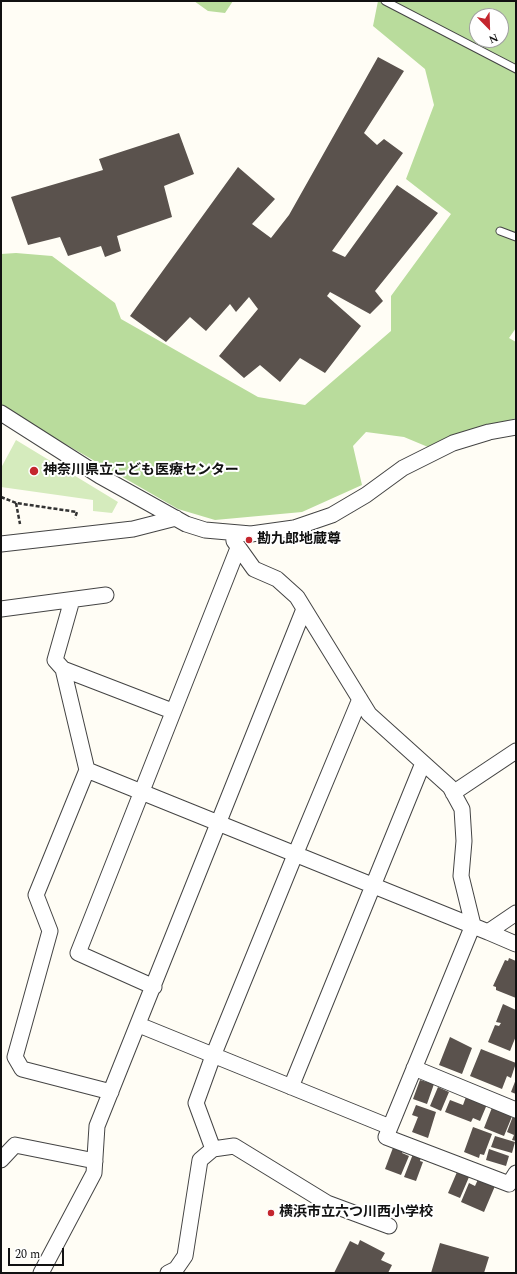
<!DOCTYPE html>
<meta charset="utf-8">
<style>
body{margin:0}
#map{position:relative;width:517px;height:1274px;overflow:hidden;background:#fffdf5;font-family:Spectral,serif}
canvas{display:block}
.frame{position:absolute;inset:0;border:2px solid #111;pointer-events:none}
.north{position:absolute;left:469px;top:8px;width:40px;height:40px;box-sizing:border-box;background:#fff;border:1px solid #a0a0a0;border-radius:50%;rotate:157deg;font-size:11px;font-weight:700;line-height:16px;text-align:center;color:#111}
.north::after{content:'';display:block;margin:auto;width:14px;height:18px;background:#c4262e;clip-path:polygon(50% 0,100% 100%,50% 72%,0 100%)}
.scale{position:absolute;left:8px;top:1248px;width:56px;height:18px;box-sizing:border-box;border:2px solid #111;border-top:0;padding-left:5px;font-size:12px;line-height:14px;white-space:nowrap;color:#111;-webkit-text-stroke:3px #fff;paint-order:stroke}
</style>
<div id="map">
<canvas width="517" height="1274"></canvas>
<div class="frame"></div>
<div class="north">N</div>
<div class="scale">20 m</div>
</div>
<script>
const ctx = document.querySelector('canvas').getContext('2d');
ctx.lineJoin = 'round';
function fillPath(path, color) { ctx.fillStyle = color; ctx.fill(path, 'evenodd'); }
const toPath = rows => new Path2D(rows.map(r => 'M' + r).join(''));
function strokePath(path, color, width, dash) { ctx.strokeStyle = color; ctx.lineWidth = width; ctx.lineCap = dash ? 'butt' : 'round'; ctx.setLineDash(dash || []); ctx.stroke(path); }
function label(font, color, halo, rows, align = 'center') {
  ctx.font = font + ' Spectral,"Noto Sans JP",serif'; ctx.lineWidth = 4; ctx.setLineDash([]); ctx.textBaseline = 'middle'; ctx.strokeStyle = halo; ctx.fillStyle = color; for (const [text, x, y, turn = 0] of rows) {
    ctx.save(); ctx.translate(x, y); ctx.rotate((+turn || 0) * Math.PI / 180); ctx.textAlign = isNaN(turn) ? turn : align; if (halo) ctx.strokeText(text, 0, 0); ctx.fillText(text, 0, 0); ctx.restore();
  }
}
fillPath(toPath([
 [16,440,118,502,112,513,93,511,93,500,1,487,1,468]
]), '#d5ebbd');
fillPath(toPath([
 [194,1,233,1,225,13,208,11],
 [378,1,516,1,516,328,509,338,516,342,516,418,428,447,404,437,366,432,353,446,362,485,302,512,215,520,178,509,1,407,1,254,16,253,52,256,115,303,121,319,258,397,305,405,391,331,391,296,451,214,406,179,434,105,425,69,373,26],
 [477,16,501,16,501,40,477,40]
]), '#b9dc9c');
fillPath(toPath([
 [378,57,404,71,364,133,377,145,384,139,403,153,332,251,345,257,397,185,438,213,375,291,383,301,370,314,330,292,327,296,361,326,325,373,300,358,280,382,260,365,244,378,219,356,258,309,249,297,236,312,230,304,206,331,190,317,166,342,130,316,238,167,275,199,252,224,271,238,289,215],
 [179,133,194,174,164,186,172,217,117,236,121,251,105,257,101,246,68,256,60,237,28,245,11,197,103,170,99,159],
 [509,958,516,961,516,998,496,990,496,987,493,986,505,960,508,961],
 [503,1004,516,1010,516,1036,510,1051,488,1042,495,1025,499,1026,501,1023,496,1022],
 [450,1037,472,1048,462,1074,439,1065],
 [481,1049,516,1063,511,1078,507,1076,502,1089,470,1076],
 [516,1079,516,1094,511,1092],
 [420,1080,434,1084,427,1104,413,1099],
 [438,1087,449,1092,441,1111,430,1106],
 [467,1094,488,1102,480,1121,473,1118,471,1122,445,1112,450,1100,463,1105],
 [416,1105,436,1112,428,1138,412,1132,418,1117,412,1115],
 [493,1105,513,1114,504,1136,484,1128],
 [513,1116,516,1117,516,1141,512,1140,514,1135,507,1132],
 [473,1127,492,1134,484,1155,480,1154,479,1158,464,1152],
 [495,1136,515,1142,512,1153,491,1147],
 [394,1145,404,1148,402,1153,409,1156,401,1175,385,1169],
 [489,1149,509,1156,506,1166,486,1160],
 [413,1154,421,1157,420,1161,423,1162,416,1181,404,1177],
 [457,1172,469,1177,460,1198,448,1193],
 [480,1175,495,1186,484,1212,461,1202,469,1183,475,1186],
 [360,1240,385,1253,381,1260,392,1265,388,1273,334,1273,350,1241,358,1245],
 [440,1243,489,1257,484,1273,431,1273]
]), '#5a524d');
const lane = toPath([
 [385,1,516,69],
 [500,231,516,237]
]);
const street = toPath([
 [1,413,100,476,186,524,205,530,251,534,294,528,332,515,366,495,403,468,453,443,489,432,516,427],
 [233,533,234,541,254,569,277,579,297,597,369,714,450,787,462,809,464,841,461,876,473,925,386,1137,509,1184,516,1173],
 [1,544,133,529,176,518],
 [72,600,55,660,63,669,87,770,36,895,50,931,15,1057,22,1069,111,1092],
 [1,609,106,595],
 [63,669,172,711],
 [87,770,488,932,516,913],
 [453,793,516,751],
 [488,932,516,944],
 [154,987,78,953,238,548],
 [139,1025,390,1127],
 [414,1068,516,1110],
 [291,1087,423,763],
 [213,1149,196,1103,213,1056,295,855,360,699],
 [1,1160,15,1145,95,1161],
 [41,1273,94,1173,97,1126,304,609],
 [168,1273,176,1269,185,1256,200,1160,213,1149,234,1146,327,1203,389,1226]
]);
strokePath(lane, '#444', 9);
strokePath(street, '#444', 17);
strokePath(toPath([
 [1,497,16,503,77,512,75,518],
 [16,503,20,524]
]), '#333', 2.5, [4, 2]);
strokePath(lane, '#fff', 7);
strokePath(street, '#fff', 15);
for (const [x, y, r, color] of [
 [34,471,5,"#c4262e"],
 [249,540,4,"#c4262e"],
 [271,1213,4,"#c4262e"]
]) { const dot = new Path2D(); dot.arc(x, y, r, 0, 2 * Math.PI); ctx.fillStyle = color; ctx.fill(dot); strokePath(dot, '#fff', 1.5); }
label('bold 14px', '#111', '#fff', [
 ["神奈川県立こども医療センター",43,471],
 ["勘九郎地蔵尊",257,540],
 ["横浜市立六つ川西小学校",279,1213]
], 'left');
</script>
